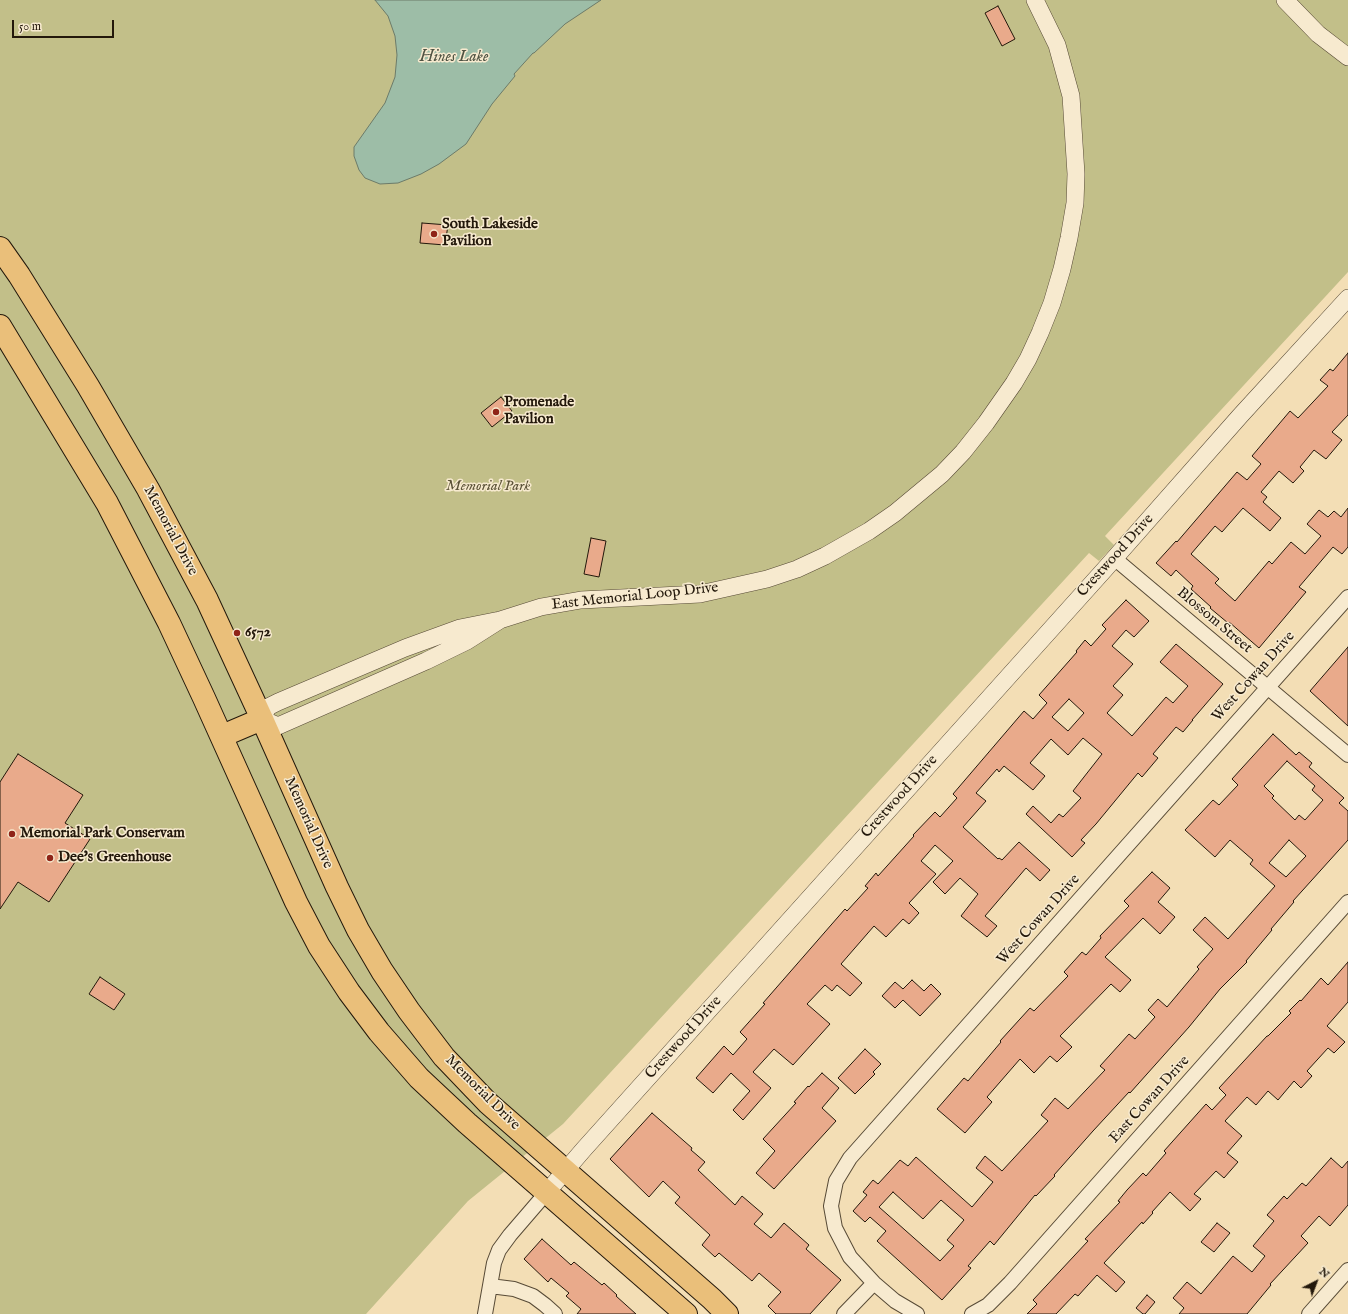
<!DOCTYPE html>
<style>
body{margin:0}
#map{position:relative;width:1348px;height:1314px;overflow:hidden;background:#f3deb5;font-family:"IM FELL English",serif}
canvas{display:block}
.north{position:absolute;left:1296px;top:1262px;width:40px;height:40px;-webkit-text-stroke:3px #f7eacf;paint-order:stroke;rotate:42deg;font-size:11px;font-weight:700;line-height:16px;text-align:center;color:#23180b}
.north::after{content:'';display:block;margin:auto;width:14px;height:18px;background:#23180b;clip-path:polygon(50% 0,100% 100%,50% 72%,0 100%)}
.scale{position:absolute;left:12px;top:20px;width:102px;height:18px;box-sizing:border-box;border:2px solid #23180b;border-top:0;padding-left:5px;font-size:12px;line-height:14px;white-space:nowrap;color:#23180b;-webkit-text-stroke:3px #f7eacf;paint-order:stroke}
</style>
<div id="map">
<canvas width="1348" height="1314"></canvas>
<div class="north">N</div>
<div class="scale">50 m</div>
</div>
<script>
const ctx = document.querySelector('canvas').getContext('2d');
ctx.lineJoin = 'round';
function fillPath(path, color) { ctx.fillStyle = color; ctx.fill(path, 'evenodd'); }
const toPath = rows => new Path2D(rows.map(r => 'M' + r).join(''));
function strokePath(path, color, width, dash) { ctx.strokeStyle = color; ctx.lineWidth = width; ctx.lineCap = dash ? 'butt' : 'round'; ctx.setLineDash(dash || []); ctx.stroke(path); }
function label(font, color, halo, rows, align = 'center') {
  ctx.font = font + ' "IM FELL English",serif'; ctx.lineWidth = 3; ctx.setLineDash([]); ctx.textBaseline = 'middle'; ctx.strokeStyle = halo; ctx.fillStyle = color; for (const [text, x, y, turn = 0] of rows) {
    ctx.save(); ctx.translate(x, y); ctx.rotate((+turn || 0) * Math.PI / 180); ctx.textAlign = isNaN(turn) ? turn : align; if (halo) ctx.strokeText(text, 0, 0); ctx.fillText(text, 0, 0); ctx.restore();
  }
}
fillPath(toPath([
 [0,0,1348,0,1348,272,1105,536,1114,545,1099,561,1089,553,563,1124,468,1201,366,1314,0,1314]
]), '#c2bf89');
const water = toPath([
 [375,0,601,0,565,24,534,53,533,53,514,74,515,76,492,104,466,144,439,164,421,174,398,183,380,184,365,178,359,170,354,156,354,147,385,103,395,77,397,55,395,36,388,16,375,0]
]);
fillPath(water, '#9dbda7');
strokePath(water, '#6c7b69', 1);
const building = toPath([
 [998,6,1015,39,1002,46,985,13,998,6],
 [422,223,448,225,445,245,420,243,422,223],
 [1348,353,1348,415,1332,432,1342,440,1326,459,1314,450,1300,467,1304,471,1293,483,1279,471,1261,492,1267,497,1263,502,1281,518,1270,531,1243,508,1222,532,1215,526,1191,554,1219,579,1215,583,1235,601,1269,561,1272,564,1291,542,1305,554,1321,536,1307,524,1319,510,1328,517,1334,511,1341,517,1348,508,1348,547,1342,554,1333,547,1299,587,1306,592,1259,648,1229,622,1228,623,1210,608,1211,607,1191,589,1193,586,1176,570,1171,576,1156,563,1176,541,1177,542,1237,472,1247,480,1261,464,1252,456,1290,411,1298,418,1328,386,1320,380,1330,369,1333,371,1348,353],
 [501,397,512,411,492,427,481,413,501,397],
 [591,538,606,541,599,577,584,574,591,538],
 [1126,600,1149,621,1134,637,1126,630,1112,646,1133,664,1113,686,1123,695,1107,713,1132,736,1166,697,1173,703,1188,686,1160,662,1176,644,1223,684,1192,720,1193,720,1183,732,1176,727,1153,754,1158,758,1142,777,1138,773,1096,824,1081,840,1085,843,1072,857,1026,814,1033,806,1051,823,1059,814,1063,817,1081,798,1073,791,1102,754,1083,738,1068,755,1051,739,1030,763,1045,776,1033,790,1004,766,999,772,997,769,976,793,986,801,963,827,998,859,999,858,1002,860,1019,842,1050,870,1040,881,1026,868,985,916,997,926,987,937,961,916,978,894,960,878,945,894,933,882,953,861,935,845,921,861,936,874,909,903,919,913,909,924,903,919,886,937,874,926,841,964,862,983,850,996,837,985,832,991,825,985,807,1004,830,1024,793,1065,774,1049,753,1072,771,1088,743,1120,733,1110,750,1091,731,1073,713,1093,696,1078,724,1046,733,1055,747,1039,740,1032,765,1004,763,1003,845,909,847,911,868,888,865,886,876,873,878,876,914,836,913,835,935,812,940,817,957,798,953,794,1024,711,1033,719,1047,703,1039,695,1077,652,1076,651,1085,640,1091,646,1106,629,1102,625,1126,600],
 [1069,699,1084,713,1068,731,1052,717,1069,699],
 [1348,647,1348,726,1310,691,1348,647],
 [1273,734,1296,755,1299,752,1312,763,1309,767,1344,798,1339,803,1348,811,1348,840,1293,901,1294,902,1271,929,1272,930,1246,961,1247,962,1220,989,1189,1027,1130,1093,1129,1092,1093,1131,1054,1175,1055,1176,1036,1196,1035,1195,994,1245,990,1241,968,1266,971,1268,942,1300,877,1241,886,1231,870,1217,865,1222,853,1211,867,1195,863,1192,873,1180,878,1184,900,1160,908,1166,916,1157,972,1207,993,1182,976,1168,985,1156,1002,1171,1048,1121,1041,1115,1055,1098,1068,1109,1105,1070,1100,1066,1129,1034,1135,1039,1155,1017,1148,1010,1158,999,1167,1007,1199,969,1197,967,1213,949,1193,930,1205,917,1228,939,1275,886,1250,864,1253,860,1230,840,1215,857,1185,830,1213,800,1219,805,1238,785,1232,779,1273,734],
 [1287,761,1315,786,1312,790,1323,800,1305,820,1299,815,1295,820,1272,798,1274,796,1264,786,1287,761],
 [1289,840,1306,856,1286,877,1269,863,1289,840],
 [893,1192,923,1219,941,1200,964,1220,947,1240,954,1246,940,1261,879,1207,893,1192],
 [18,754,83,795,65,823,90,839,49,902,18,882,0,909,0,782,18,754],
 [1152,872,1170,888,1158,902,1175,917,1160,934,1143,918,1105,957,1131,980,1120,992,1111,984,1060,1036,1072,1047,1057,1062,1050,1056,1034,1073,1020,1059,987,1097,992,1102,965,1133,937,1109,964,1078,968,1081,1001,1042,1000,1041,1030,1008,1034,1011,1068,976,1064,972,1082,952,1086,955,1101,938,1100,936,1129,906,1124,901,1152,872],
 [1348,962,1348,1002,1327,1026,1345,1042,1334,1053,1328,1048,1307,1071,1312,1076,1301,1088,1294,1081,1278,1100,1268,1091,1256,1105,1247,1097,1225,1121,1242,1136,1227,1153,1238,1162,1224,1178,1216,1171,1194,1194,1201,1199,1190,1211,1170,1192,1152,1212,1153,1213,1143,1224,1142,1222,1104,1263,1125,1282,1116,1292,1097,1275,1078,1296,1075,1294,1056,1314,1027,1314,1037,1304,1033,1300,1088,1241,1085,1239,1120,1202,1118,1201,1127,1190,1143,1173,1146,1176,1166,1153,1164,1151,1206,1104,1212,1110,1226,1095,1219,1088,1267,1036,1268,1036,1291,1013,1289,1011,1300,1000,1301,1001,1321,978,1328,985,1348,962],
 [100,977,125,994,114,1010,89,994,100,977],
 [912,980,924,991,931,984,941,994,920,1016,903,1000,895,1008,882,996,895,982,903,989,912,980],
 [865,1049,881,1064,873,1072,875,1074,855,1094,838,1078,865,1049],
 [822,1073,839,1088,822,1108,836,1121,774,1189,756,1173,775,1151,763,1139,796,1103,794,1102,808,1086,809,1087,822,1073],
 [652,1113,692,1148,691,1150,705,1162,698,1170,735,1205,742,1196,763,1214,754,1224,771,1238,784,1223,809,1245,806,1249,841,1280,810,1314,776,1314,768,1306,781,1292,759,1273,752,1281,719,1253,715,1257,702,1245,710,1235,675,1203,680,1197,663,1181,649,1197,610,1159,652,1113],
 [1331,1158,1342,1168,1348,1161,1348,1205,1330,1226,1319,1216,1301,1236,1308,1243,1270,1284,1271,1285,1247,1314,1179,1314,1184,1308,1173,1298,1187,1282,1201,1294,1233,1256,1252,1272,1265,1256,1253,1246,1274,1221,1267,1215,1284,1196,1287,1199,1302,1183,1306,1186,1331,1158],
 [1217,1223,1230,1233,1214,1252,1201,1242,1217,1223],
 [542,1239,571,1265,574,1262,602,1285,604,1283,617,1295,616,1296,636,1314,577,1314,581,1309,566,1296,569,1293,551,1278,548,1282,524,1259,542,1239],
 [1147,1295,1155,1302,1145,1314,1143,1314,1136,1308,1147,1295]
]);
fillPath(building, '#e9aa8b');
strokePath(building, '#23180b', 1);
const minor = toPath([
 [1114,558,1348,755],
 [490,1286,514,1289,533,1296,545,1305,555,1314],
 [485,1314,494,1263,499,1250,510,1235,547,1192],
 [844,1314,874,1283],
 [917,1314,895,1301,874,1283,850,1257,835,1228,831,1206,836,1181,850,1158,1348,597],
 [972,1314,988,1305,1010,1283,1348,902],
 [1309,1314,1348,1270]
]);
const tertiary = toPath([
 [1285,0,1318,34,1348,57],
 [500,620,467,641,426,661,278,726,262,719,268,707,278,702,405,648,460,628,500,620,541,607,581,600,700,594,767,579,797,569,825,556,869,531,895,513,942,474,963,452,986,423,1014,383,1028,359,1040,333,1052,303,1062,269,1069,238,1075,203,1076,174,1071,96,1057,45,1035,0],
 [547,1192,584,1149,1105,569,1240,416,1348,298]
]);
const primary = toPath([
 [0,248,19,275,88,386,148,489,207,600,262,719,337,887,358,930,382,971,409,1011,444,1057,488,1103,712,1299,727,1314],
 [0,326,107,503,169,623,204,698,296,902,319,946,349,992,379,1032,419,1078,467,1123,686,1314],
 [222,736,262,719]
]);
strokePath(minor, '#574a36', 16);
strokePath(tertiary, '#574a36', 18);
strokePath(primary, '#23180b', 24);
strokePath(minor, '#f7eacf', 14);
strokePath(tertiary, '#f7eacf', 17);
strokePath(primary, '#eabf7a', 22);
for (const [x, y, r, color] of [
 [434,234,4,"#8f2418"],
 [496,412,4,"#8f2418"],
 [237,633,4,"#8f2418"],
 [12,834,4,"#8f2418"],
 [50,858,4,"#8f2418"]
]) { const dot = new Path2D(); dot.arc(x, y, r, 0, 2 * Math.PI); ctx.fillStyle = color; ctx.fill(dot); strokePath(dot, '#f7eacf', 1.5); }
label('bold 15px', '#23180b', '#f7eacf', [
 ["South Lakeside",442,225],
 ["Pavilion",442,242],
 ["Promenade",504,403],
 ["Pavilion",504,420],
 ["6572",245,633],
 ["Memorial Park Conservam",20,834],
 ["Dee's Greenhouse",58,858]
], 'left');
label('italic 15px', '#5b5237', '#f7eacf', [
 ["Memorial Park",488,487]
]);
label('15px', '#23180b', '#f7eacf', [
 ["Memorial Drive",170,531,62],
 ["Crestwood Drive",1116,556,-48],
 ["East Memorial Loop Drive",635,597,-6],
 ["Blossom Street",1214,621,40],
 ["West Cowan Drive",1254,677,-48],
 ["Crestwood Drive",900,797,-48],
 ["Memorial Drive",308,823,66],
 ["West Cowan Drive",1039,920,-48],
 ["Crestwood Drive",684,1038,-48],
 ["Memorial Drive",482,1093,45],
 ["East Cowan Drive",1150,1100,-48]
]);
label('italic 16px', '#4e5242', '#f7eacf', [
 ["Hines Lake",454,58]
]);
</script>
